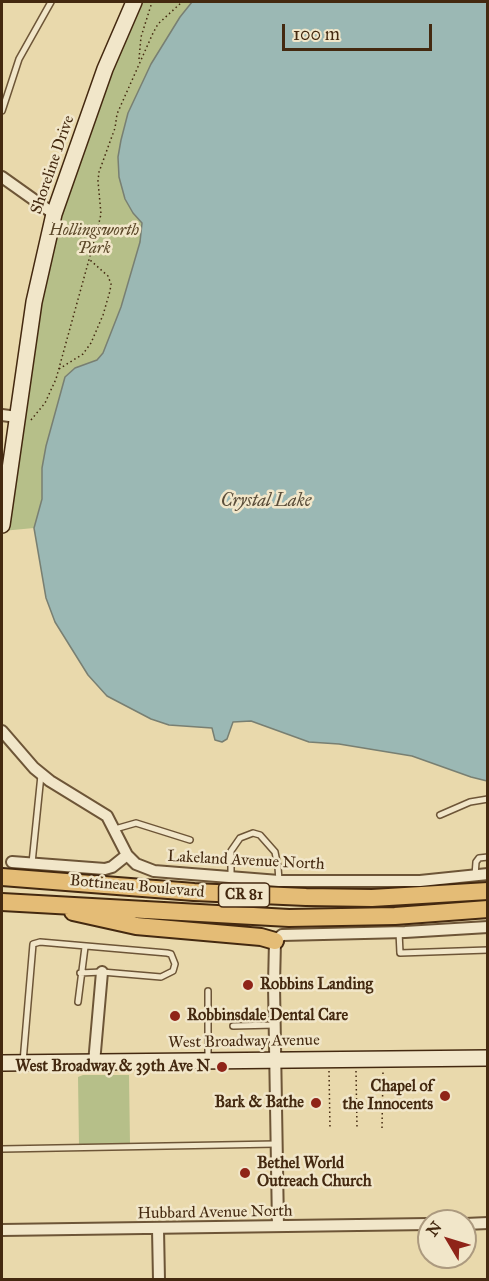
<!DOCTYPE html>
<style>
body{margin:0}
#map{position:relative;width:489px;height:1281px;overflow:hidden;background:#e9d9ac;font-family:"IM FELL Great Primer",serif}
canvas{display:block}
.frame{position:absolute;inset:0;border:3px solid #442910;pointer-events:none}
.north{position:absolute;left:417px;top:1209px;width:60px;height:60px;box-sizing:border-box;background:#f1e6c9;border:2px solid #ac9a7f;border-radius:50%;rotate:308deg;font-size:16px;font-weight:700;line-height:24px;text-align:center;color:#442910}
.north::after{content:'';display:block;margin:auto;width:21px;height:27px;background:#8f2418;clip-path:polygon(50% 0,100% 100%,50% 72%,0 100%)}
.scale{position:absolute;left:282px;top:24px;width:150px;height:27px;box-sizing:border-box;border:3px solid #442910;border-top:0;padding-left:8px;font-size:18px;line-height:21px;white-space:nowrap;color:#442910;-webkit-text-stroke:4px #f1e6c9;paint-order:stroke}
</style>
<div id="map">
<canvas width="489" height="1281"></canvas>
<div class="frame"></div>
<div class="north">N</div>
<div class="scale">100 m</div>
</div>
<script>
const ctx = document.querySelector('canvas').getContext('2d');
ctx.lineJoin = 'round';
function fillPath(path, color) { ctx.fillStyle = color; ctx.fill(path, 'evenodd'); }
const toPath = rows => new Path2D(rows.map(r => 'M' + r).join(''));
function strokePath(path, color, width, dash) { ctx.strokeStyle = color; ctx.lineWidth = width; ctx.lineCap = dash ? 'butt' : 'round'; ctx.setLineDash(dash || []); ctx.stroke(path); }
function label(font, color, halo, rows, align = 'center') {
  ctx.font = font + ' "IM FELL Great Primer",serif'; ctx.lineWidth = 5; ctx.setLineDash([]); ctx.textBaseline = 'middle'; ctx.strokeStyle = halo; ctx.fillStyle = color; for (const [text, x, y, turn = 0] of rows) {
    ctx.save(); ctx.translate(x, y); ctx.rotate((+turn || 0) * Math.PI / 180); ctx.textAlign = isNaN(turn) ? turn : align; if (halo) ctx.strokeText(text, 0, 0); ctx.fillText(text, 0, 0); ctx.restore();
  }
}
fillPath(toPath([
 [134,2,192,2,180,17,151,65,128,113,121,140,118,157,119,177,125,199,133,213,142,222,140,242,121,307,103,353,97,360,75,368,65,377,42,468,42,499,34,528,2,531,54,214],
 [83,1075,129,1075,130,1144,79,1145,78,1077]
]), '#b6bf89');
const water = toPath([
 [192,2,487,2,487,781,471,777,412,756,339,744,309,742,251,721,233,722,227,739,222,742,215,740,212,728,169,725,151,719,107,696,88,675,55,622,46,598,34,528,42,499,42,468,46,446,65,377,75,368,97,360,103,353,121,307,140,242,142,223,133,213,125,199,119,177,118,157,121,140,128,113,151,64,180,17,192,2]
]);
fillPath(water, '#9bb8b4');
strokePath(water, '#787f72', 1.5);
const lane = toPath([
 [2,111,19,59,51,2],
 [440,815,470,802,488,799],
 [115,829,136,823,190,840],
 [32,863,41,775],
 [475,876,476,862,479,858,488,857],
 [231,877,231,851,240,838,253,833,260,835,275,852,278,867,279,881],
 [399,932,400,953,488,950],
 [78,1002,85,947],
 [233,1026,275,1025],
 [208,1059,208,991],
 [23,1062,33,944,40,942,167,953,171,954,175,964,173,971,161,977,102,972,80,973],
 [2,1149,276,1144]
]);
const street = toPath([
 [2,177,54,214],
 [2,415,17,417],
 [2,731,34,768,50,781,107,816,127,855],
 [12,862,105,869,112,867,127,855,136,864,154,871,279,881,420,881,488,874],
 [94,1063,102,972],
 [465,1224,488,1223],
 [278,1226,274,985,275,941,282,935,405,932,488,927],
 [158,1229,159,1280],
 [2,1230,429,1224]
]);
const secondary = toPath([
 [2,525,34,302,54,214,105,69,134,2],
 [2,1063,488,1058]
]);
const primary = toPath([
 [2,877,194,892,306,897,372,898,488,891],
 [2,902,289,918,395,916,488,909],
 [73,912,136,926,261,937,275,941]
]);
strokePath(lane, '#6d5537', 8);
strokePath(street, '#6d5537', 14);
strokePath(secondary, '#442910', 18);
strokePath(primary, '#442910', 20);
strokePath(toPath([
 [139,59,141,37,152,2],
 [59,369,83,354,91,343,103,315,110,291,111,284,108,276,89,259],
 [31,420,45,403,56,379,98,227,101,214,98,181,99,172,115,128,117,114,153,33,158,24,182,2],
 [329,1071,330,1128],
 [356,1071,357,1127],
 [382,1128,383,1072]
]), '#442910', 1.5, [1.5, 3]);
strokePath(lane, '#f1e6c9', 5);
strokePath(street, '#f1e6c9', 10);
strokePath(secondary, '#f1e6c9', 15);
strokePath(primary, '#e4bc76', 16);
for (const [x, y, r, color] of [
 [248,985,6,"#8f2418"],
 [175,1016,6,"#8f2418"],
 [222,1067,6,"#8f2418"],
 [445,1096,6,"#8f2418"],
 [316,1103,6,"#8f2418"],
 [245,1173,6,"#8f2418"]
]) { const dot = new Path2D(); dot.arc(x, y, r, 0, 2 * Math.PI); ctx.fillStyle = color; ctx.fill(dot); strokePath(dot, '#f1e6c9', 2); }
for (const [x, y, w] of [
 [244,895,51]
]) { const box = new Path2D(); box.roundRect(x - w / 2, y - 12, w, 24, 4.5); ctx.fillStyle = '#f1e6c9'; ctx.fill(box); strokePath(box, '#442910', 1.5); }
label('bold 15px', '#442910', null, [
 ["CR 81",244,895]
]);
label('16px', '#442910', '#f1e6c9', [
 ["Shoreline Drive",53,165,-71],
 ["Lakeland Avenue North",246,861,3],
 ["Bottineau Boulevard",137,887,5],
 ["West Broadway Avenue",244,1042,-1],
 ["Hubbard Avenue North",215,1213,-1]
]);
label('italic 16px', '#5b4728', '#f1e6c9', [
 ["Hollingsworth",94,231],
 ["Park",94,249]
]);
label('bold 16px', '#442910', '#f1e6c9', [
 ["Robbins Landing",260,985],
 ["Robbinsdale Dental Care",187,1016],
 ["West Broadway & 39th Ave N",210,1067,"right"],
 ["Chapel of",433,1087,"right"],
 ["the Innocents",433,1105,"right"],
 ["Bark & Bathe",304,1103,"right"],
 ["Bethel World",257,1164],
 ["Outreach Church",257,1182]
], 'left');
label('italic 18px', '#5a4d39', '#f1e6c9', [
 ["Crystal Lake",266,502]
]);
</script>
